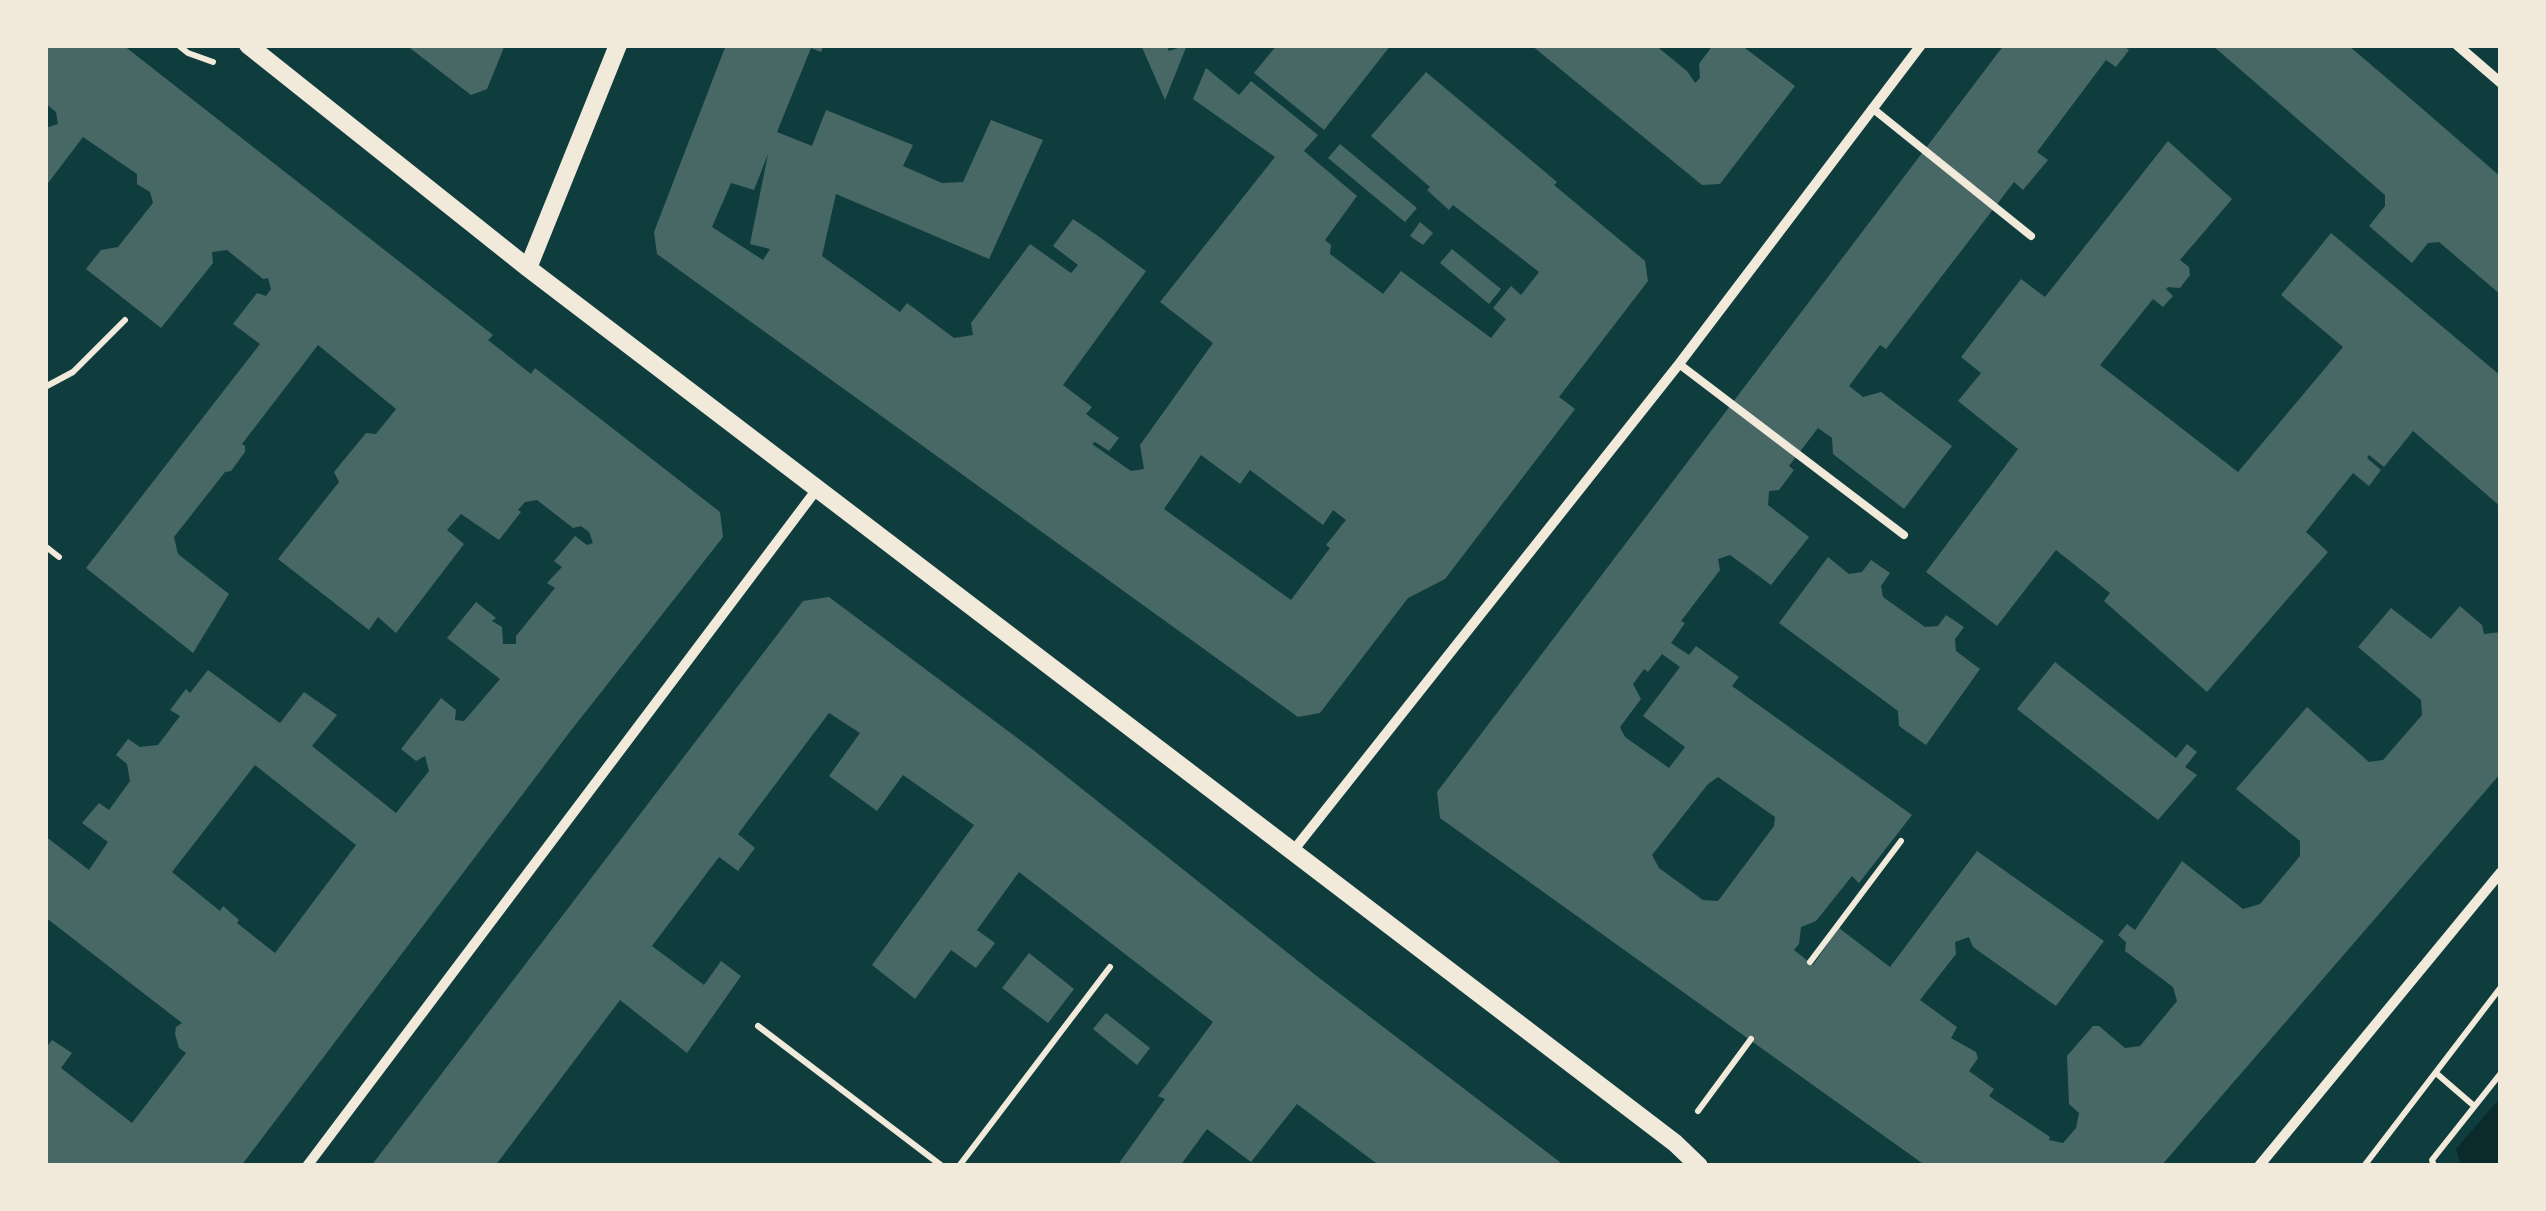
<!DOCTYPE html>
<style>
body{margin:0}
#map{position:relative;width:2546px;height:1211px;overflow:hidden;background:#0f3d3e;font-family:"Asap Condensed",sans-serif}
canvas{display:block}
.frame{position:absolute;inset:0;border:48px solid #f1e9da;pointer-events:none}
</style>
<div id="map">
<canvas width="2546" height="1211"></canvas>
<div class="frame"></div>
</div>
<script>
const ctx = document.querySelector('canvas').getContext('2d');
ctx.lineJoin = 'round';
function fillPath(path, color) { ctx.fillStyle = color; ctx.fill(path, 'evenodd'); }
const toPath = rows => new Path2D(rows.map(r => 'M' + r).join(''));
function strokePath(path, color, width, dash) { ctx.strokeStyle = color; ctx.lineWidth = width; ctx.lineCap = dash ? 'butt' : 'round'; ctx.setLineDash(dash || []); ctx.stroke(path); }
fillPath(toPath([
 [2501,1097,2501,1166,2461,1166,2456,1149]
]), '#0a2a2b');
fillPath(toPath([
 [45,45,123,45,493,335,488,340,531,374,535,368,720,512,723,537,569,733,241,1166,45,1166,45,1049,52,1040,72,1053,61,1068,132,1123,186,1053,179,1048,175,1034,176,1027,182,1023,45,917,45,836,89,870,108,842,82,823,99,803,109,810,130,781,127,764,116,755,128,739,140,747,158,745,180,716,170,710,186,689,190,693,208,670,280,723,304,692,337,715,312,746,396,813,429,771,425,756,416,761,401,749,441,698,456,710,455,720,464,721,500,679,447,638,476,602,496,618,492,621,502,627,503,644,516,644,516,636,555,588,547,583,562,567,554,561,575,536,587,545,593,543,589,532,581,526,573,528,537,500,525,502,518,510,521,512,499,540,461,514,447,530,464,544,396,633,378,617,369,630,278,559,339,482,334,472,366,433,376,434,396,409,318,345,242,444,245,446,245,452,231,471,225,472,174,537,178,554,229,594,193,653,86,568,260,344,233,324,257,293,266,296,271,289,268,278,263,279,227,250,212,252,213,263,161,328,86,269,101,250,118,247,153,203,150,192,137,184,137,174,83,137,45,187,45,128,58,124,56,112,45,103],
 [255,765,356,845,275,953,237,923,239,920,223,906,220,911,172,872],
 [406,45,505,45,487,89,471,95],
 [726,45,824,45,821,52,811,48,777,132,812,146,826,110,913,145,903,166,942,183,963,182,991,120,1043,140,989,259,836,194,822,256,900,312,907,303,954,338,973,335,971,323,1030,244,1071,273,1078,265,1053,246,1073,219,1098,236,1146,271,1063,385,1092,407,1086,414,1119,438,1109,451,1095,442,1092,444,1131,471,1144,469,1140,445,1213,343,1160,302,1275,157,1193,99,1206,68,1239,95,1251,81,1318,135,1304,151,1357,196,1325,240,1331,245,1330,254,1383,294,1401,271,1491,338,1506,319,1493,308,1511,286,1521,295,1539,272,1453,205,1449,210,1427,190,1430,187,1371,136,1426,72,1557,182,1554,185,1645,261,1648,281,1559,397,1575,409,1445,579,1408,598,1320,713,1298,717,657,254,654,232],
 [768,154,750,244,770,249,763,260,712,227,731,183,754,190],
 [1201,455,1240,484,1250,470,1323,525,1333,510,1346,520,1326,545,1330,548,1291,600,1164,509],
 [1141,45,1166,45,1169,51,1187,45,1165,100],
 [1277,45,1391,45,1324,130,1254,73],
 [1531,45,1655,45,1687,71,1695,83,1700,78,1699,64,1713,45,1741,45,1795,86,1720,184,1702,185],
 [2004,45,2122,45,2129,50,2116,67,2106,60,2037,152,2048,160,2023,190,2014,182,1886,349,1880,345,1849,386,1863,397,1881,392,1952,446,1904,509,1833,454,1832,438,1818,428,1789,466,1794,470,1779,490,1769,491,1768,505,1809,537,1771,585,1730,555,1718,559,1720,570,1681,621,1685,623,1671,643,1689,655,1696,646,1739,677,1732,686,1912,815,1859,883,1852,876,1816,921,1801,927,1799,944,1794,950,1813,965,1839,928,1890,967,1977,851,2104,941,2056,1006,1973,947,1969,937,1955,942,1956,954,1920,1000,1957,1027,1951,1038,1976,1052,1978,1058,1969,1071,1994,1089,1989,1096,2050,1137,2049,1140,2063,1143,2076,1128,2079,1113,2069,1104,2067,1056,2093,1026,2099,1026,2125,1048,2140,1046,2177,1001,2173,987,2125,951,2126,942,2118,935,2127,924,2135,930,2182,861,2243,909,2260,904,2300,856,2300,841,2236,789,2307,707,2369,762,2383,760,2422,715,2421,700,2358,647,2391,608,2431,639,2460,606,2482,625,2484,634,2501,632,2501,773,2161,1166,1926,1166,1440,818,1437,792],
 [1662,654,1680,667,1643,716,1685,747,1669,768,1625,737,1620,727,1641,699,1633,684,1644,669,1648,672],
 [1718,777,1775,817,1774,826,1718,901,1703,900,1659,868,1652,855,1708,784],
 [2212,45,2348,45,2411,99,2501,177,2501,295,2439,242,2428,243,2412,263,2369,226,2385,206,2385,195],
 [2168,141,2232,199,2180,260,2189,267,2190,275,2180,288,2168,287,2166,289,2173,296,2163,307,2153,299,2100,365,2238,472,2343,347,2281,295,2331,233,2501,376,2501,507,2413,431,2384,467,2369,455,2367,458,2381,470,2369,486,2353,473,2306,532,2328,552,2207,692,2104,601,2110,593,2056,550,1997,626,1926,572,2018,449,1958,401,1981,373,1961,357,2021,279,2045,297],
 [1340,144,1417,208,1405,222,1328,158],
 [1420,222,1433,233,1423,245,1410,236],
 [1452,249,1501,289,1489,304,1440,263],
 [1828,557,1849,574,1862,572,1871,560,1890,573,1881,586,1883,597,1925,627,1938,626,1946,615,1964,627,1955,639,1956,651,1980,669,1926,745,1899,726,1898,711,1779,623],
 [829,597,1032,749,1318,977,1565,1166,1380,1166,1297,1104,1251,1162,1207,1129,1180,1166,1117,1166,1165,1099,1158,1096,1213,1022,1019,872,977,930,995,943,976,968,951,950,915,999,872,965,974,825,903,775,877,811,829,776,860,733,829,713,738,834,755,848,738,871,719,857,652,946,704,985,721,961,741,976,687,1053,620,1000,495,1166,371,1166,803,601],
 [2055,662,2176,758,2187,744,2197,752,2185,767,2197,775,2158,820,2017,709],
 [1029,953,1074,989,1048,1023,1002,988],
 [1106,1013,1150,1048,1137,1065,1093,1029]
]), '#486865');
strokePath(toPath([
 [178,45,188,53,213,62],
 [45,387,73,372,125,320],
 [45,546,59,557],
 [1810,962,1901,841],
 [758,1026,942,1166],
 [2436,1073,2473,1105],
 [1698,1111,1751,1039],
 [959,1166,1110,967],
 [2364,1166,2501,987],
 [2434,1166,2432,1160,2501,1073]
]), '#f1e9da', 6);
strokePath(toPath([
 [1872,108,2031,236],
 [1679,364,1904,535]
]), '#f1e9da', 8);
strokePath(toPath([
 [2457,45,2501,83],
 [1293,851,1679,364,1921,45],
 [307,1166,817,489],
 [2259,1166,2501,872]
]), '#f1e9da', 10);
strokePath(toPath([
 [248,45,528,268,1675,1143,1699,1166],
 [528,268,618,45]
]), '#f1e9da', 18);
</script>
